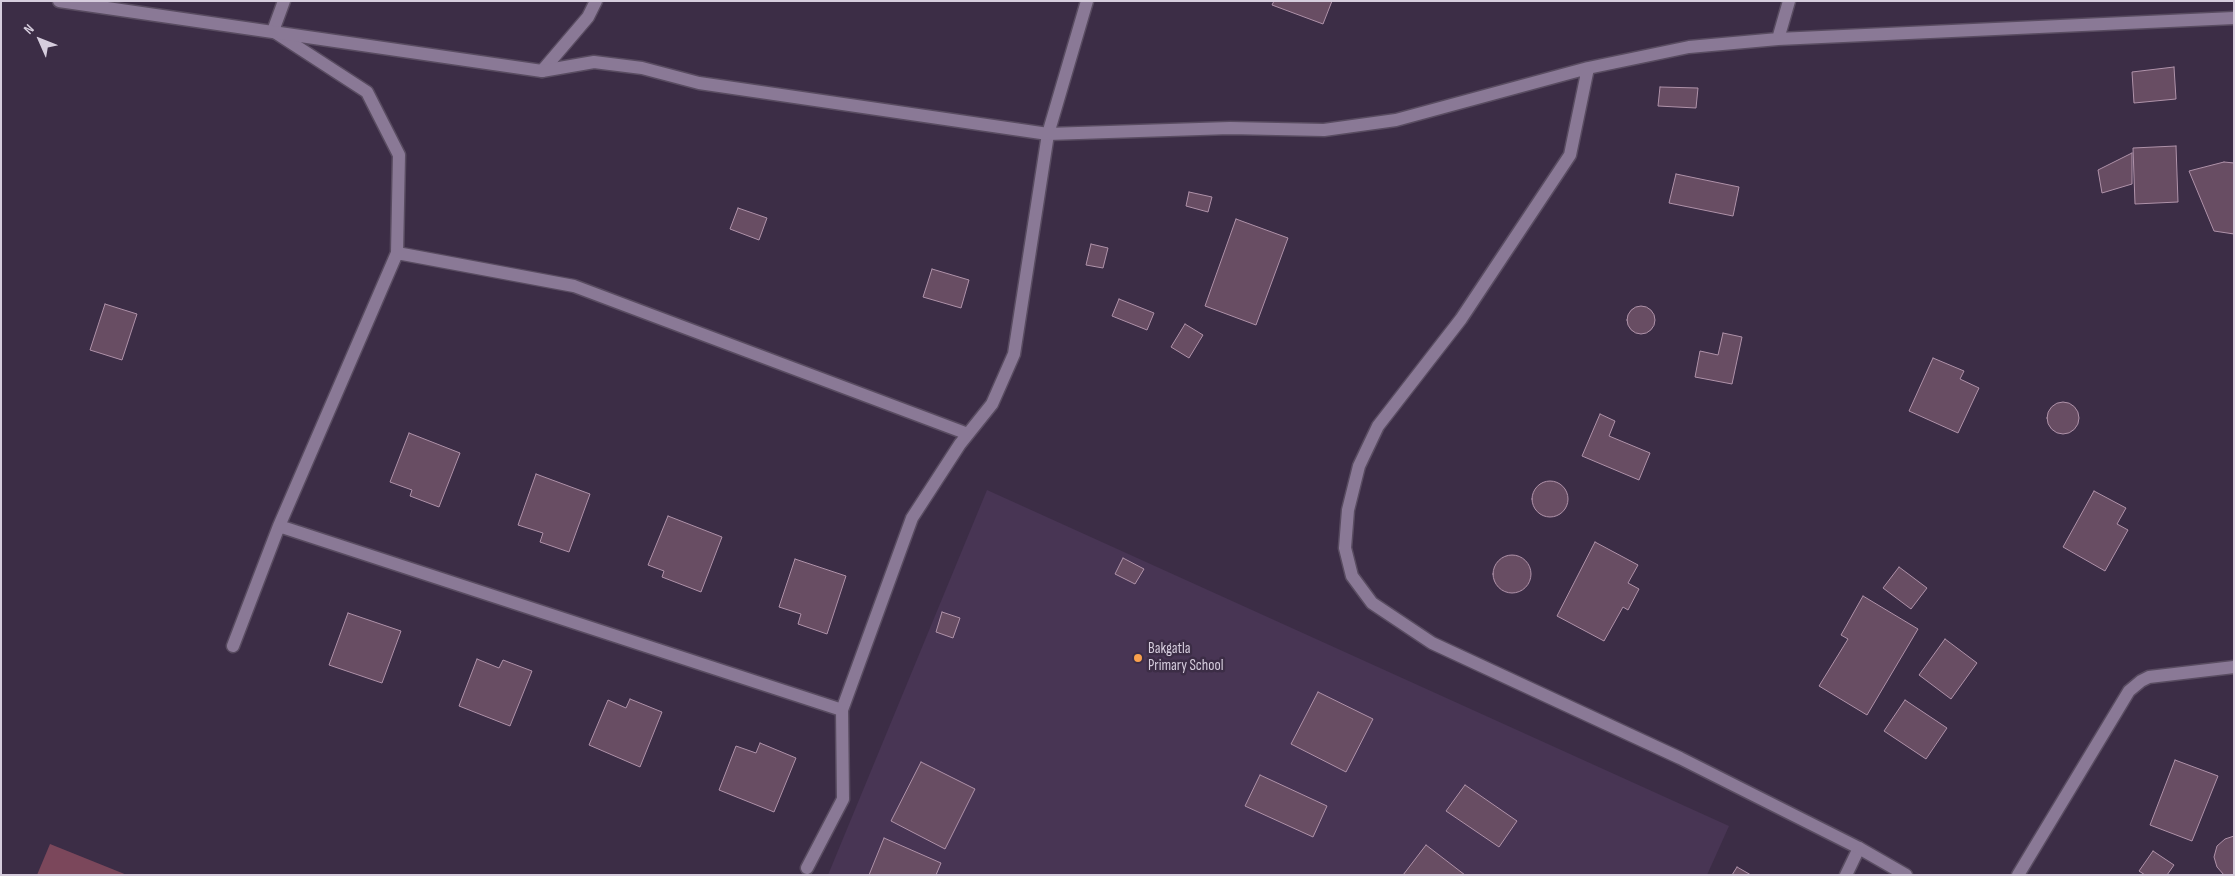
<!DOCTYPE html>
<style>
body{margin:0}
#map{position:relative;width:2235px;height:876px;overflow:hidden;background:#3c2d46;font-family:"Sofia Sans Condensed",sans-serif}
canvas{display:block}
.frame{position:absolute;inset:0;border:2px solid #d6cddd;pointer-events:none}
.north{position:absolute;left:15px;top:15px;width:50px;height:50px;-webkit-text-stroke:4px #3c2d46;paint-order:stroke;rotate:314deg;font-size:14px;font-weight:700;line-height:20px;text-align:center;color:#d6cddd}
.north::after{content:'';display:block;margin:auto;width:18px;height:22px;background:#d6cddd;clip-path:polygon(50% 0,100% 100%,50% 72%,0 100%)}
</style>
<div id="map">
<canvas width="2235" height="876"></canvas>
<div class="frame"></div>
<div class="north">N</div>
</div>
<script>
const ctx = document.querySelector('canvas').getContext('2d');
ctx.lineJoin = 'round';
function fillPath(path, color) { ctx.fillStyle = color; ctx.fill(path, 'evenodd'); }
const toPath = rows => new Path2D(rows.map(r => 'M' + r).join(''));
function strokePath(path, color, width, dash) { ctx.strokeStyle = color; ctx.lineWidth = width; ctx.lineCap = dash ? 'butt' : 'round'; ctx.setLineDash(dash || []); ctx.stroke(path); }
function label(font, color, halo, rows, align = 'center') {
  ctx.font = font + ' "Sofia Sans Condensed",sans-serif'; ctx.lineWidth = 5; ctx.setLineDash([]); ctx.textBaseline = 'middle'; ctx.strokeStyle = halo; ctx.fillStyle = color; for (const [text, x, y, turn = 0] of rows) {
    ctx.save(); ctx.translate(x, y); ctx.rotate((+turn || 0) * Math.PI / 180); ctx.textAlign = isNaN(turn) ? turn : align; if (halo) ctx.strokeText(text, 0, 0); ctx.fillText(text, 0, 0); ctx.restore();
  }
}
fillPath(toPath([
 [987,490,1729,826,1707,875,828,875]
]), '#483554');
fillPath(toPath([
 [50,844,127,875,37,875]
]), '#7b475b');
const building = toPath([
 [1274,1,1332,1,1323,24,1272,5,1274,1],
 [2174,67,2176,99,2134,103,2132,72,2174,67],
 [1660,87,1698,88,1696,108,1658,106,1660,87],
 [2176,146,2178,202,2135,204,2133,148,2176,146],
 [2132,153,2132,184,2102,193,2098,170,2132,153],
 [2224,162,2234,163,2234,234,2214,231,2189,171,2224,162],
 [1676,174,1739,187,1733,216,1669,203,1676,174],
 [1189,192,1212,197,1208,212,1186,206,1189,192],
 [738,208,767,218,759,240,730,229,738,208],
 [1236,219,1288,238,1256,325,1205,306,1236,219],
 [1091,244,1108,248,1103,268,1086,265,1091,244],
 [932,269,969,280,961,308,923,297,932,269],
 [1119,299,1154,313,1147,330,1112,316,1119,299],
 [105,304,137,314,122,360,90,350,105,304],
 '1627 320a14 14 0 1 1 28 0a14 14 0 1 1-28 0Z',
 [1185,324,1203,335,1189,358,1171,347,1185,324],
 [1723,333,1742,337,1732,384,1695,377,1700,351,1718,355,1723,333],
 [1933,358,1964,371,1960,379,1979,388,1958,433,1909,411,1933,358],
 '2047 418a16 16 0 1 1 32 0a16 16 0 1 1-32 0Z',
 [1600,414,1615,421,1609,436,1650,453,1639,480,1582,456,1600,414],
 [409,433,460,453,439,507,410,496,412,490,390,482,409,433],
 [536,474,590,494,569,552,540,542,543,533,518,525,536,474],
 '1532 499a18 18 0 1 1 36 0a18 18 0 1 1-36 0Z',
 [2094,491,2126,508,2117,524,2128,530,2105,571,2063,547,2094,491],
 [668,516,722,537,701,592,662,577,664,571,648,565,668,516],
 [1595,542,1638,565,1628,583,1639,589,1628,610,1623,607,1604,641,1557,616,1595,542],
 '1493 574a19 19 0 1 1 38 0a19 19 0 1 1-38 0Z',
 [1123,558,1144,569,1135,584,1115,574,1123,558],
 [795,559,846,576,827,634,798,624,801,614,779,607,795,559],
 [1899,567,1927,588,1911,609,1883,588,1899,567],
 [1863,596,1918,629,1867,715,1819,686,1848,639,1841,635,1863,596],
 [942,612,960,618,953,638,936,632,942,612],
 [348,613,401,631,382,683,329,665,348,613],
 [1945,639,1977,663,1951,699,1919,675,1945,639],
 [477,659,499,668,503,660,532,671,510,726,459,706,477,659],
 [1318,692,1373,719,1346,772,1291,744,1318,692],
 [630,699,662,712,640,767,589,745,608,700,626,708,630,699],
 [1905,700,1947,728,1926,759,1884,731,1905,700],
 [760,743,796,758,774,812,719,790,736,746,756,753,760,743],
 [2175,760,2218,776,2192,841,2150,825,2175,760],
 [921,762,975,789,945,849,891,821,921,762],
 [1260,775,1327,806,1313,837,1245,806,1260,775],
 [1465,785,1517,821,1499,847,1446,811,1465,785],
 [2234,836,2234,875,2224,875,2217,867,2214,857,2217,846,2225,839,2234,836],
 [884,838,941,863,936,875,869,875,884,838],
 [1426,845,1465,875,1403,875,1426,845],
 [2153,851,2174,865,2167,875,2145,875,2139,871,2153,851],
 [1737,867,1751,875,1732,875,1737,867]
]);
fillPath(building, '#684d63');
strokePath(building, '#af92a9', 1);
const lane = toPath([
 [542,71,588,17,596,1],
 [397,253,574,286,968,434],
 [279,526,842,710],
 [233,646,279,526,397,253,399,155,367,92,273,31,284,1],
 [807,868,843,799,842,710,912,518,960,444,992,404,1014,354,1048,134],
 [1846,875,1859,848],
 [2018,875,2129,691,2141,681,2149,677,2234,667]
]);
const street = toPath([
 [59,1,542,71,594,62,642,68,699,83,1048,134,1230,128,1324,130,1396,120,1588,68],
 [1778,39,1789,1],
 [1048,134,1087,1],
 [1906,875,1859,848,1680,758,1432,643,1372,603,1352,576,1345,548,1348,510,1359,466,1378,426,1461,319,1570,155,1588,68,1689,47,1778,39,2234,18]
]);
strokePath(lane, '#594c61', 15);
strokePath(street, '#594c61', 15);
strokePath(lane, '#8a7996', 12);
strokePath(street, '#8a7996', 12);
for (const [x, y, r, color] of [
 [1138,658,5,"#f9a04d"]
]) { const dot = new Path2D(); dot.arc(x, y, r, 0, 2 * Math.PI); ctx.fillStyle = color; ctx.fill(dot); strokePath(dot, '#3c2d46', 2); }
label('15px', '#d6cddd', '#3c2d46', [
 ["Bakgatla",1148,649],
 ["Primary School",1148,666]
], 'left');
</script>
